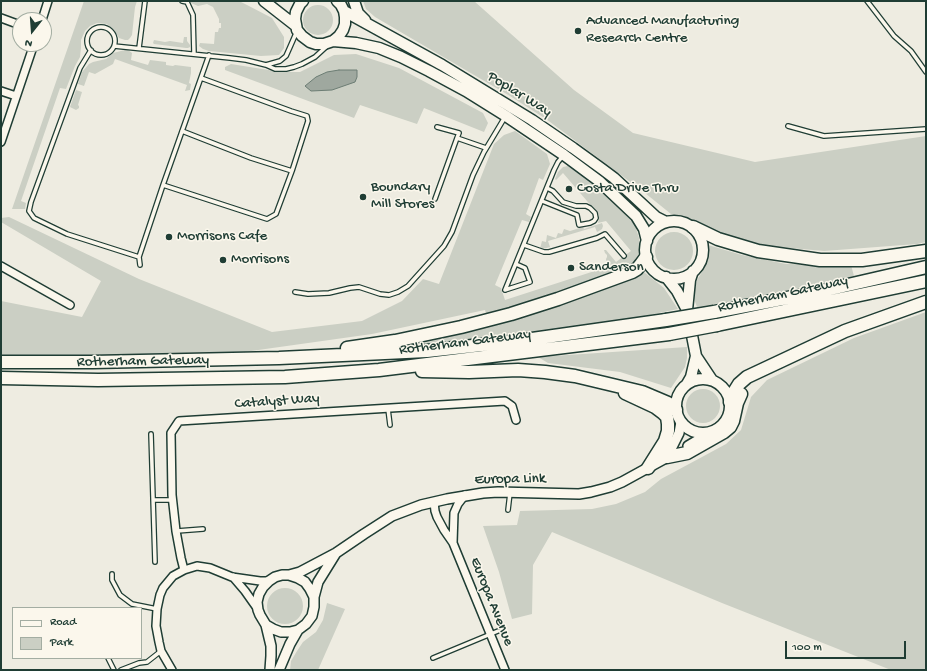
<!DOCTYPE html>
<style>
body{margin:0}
#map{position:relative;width:927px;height:671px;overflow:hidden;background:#eeece1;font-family:"Gochi Hand",sans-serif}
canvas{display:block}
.frame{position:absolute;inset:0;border:2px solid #1f3d34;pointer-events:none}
.legend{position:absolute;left:12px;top:607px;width:130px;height:52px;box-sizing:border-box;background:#fbf7ec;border:1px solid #a3ada2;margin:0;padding:5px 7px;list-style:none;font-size:12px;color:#1f3d34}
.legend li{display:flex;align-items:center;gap:8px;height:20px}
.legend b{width:20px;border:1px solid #a3ada2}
.north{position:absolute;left:12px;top:12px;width:40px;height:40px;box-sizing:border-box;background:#fbf7ec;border:1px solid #a3ada2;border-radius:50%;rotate:197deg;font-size:11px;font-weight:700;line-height:16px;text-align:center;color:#1f3d34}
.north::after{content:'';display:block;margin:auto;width:14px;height:18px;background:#1f3d34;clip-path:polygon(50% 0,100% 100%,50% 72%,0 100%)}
.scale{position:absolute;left:785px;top:641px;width:121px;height:18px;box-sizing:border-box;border:2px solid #1f3d34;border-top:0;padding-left:5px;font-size:12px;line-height:14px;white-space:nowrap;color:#1f3d34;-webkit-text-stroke:3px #fbf7ec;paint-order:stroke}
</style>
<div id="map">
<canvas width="927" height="671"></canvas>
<div class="frame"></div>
<ul class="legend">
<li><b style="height:5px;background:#fbf7ec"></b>Road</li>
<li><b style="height:11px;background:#cbcfc4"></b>Park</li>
</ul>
<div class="north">N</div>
<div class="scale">100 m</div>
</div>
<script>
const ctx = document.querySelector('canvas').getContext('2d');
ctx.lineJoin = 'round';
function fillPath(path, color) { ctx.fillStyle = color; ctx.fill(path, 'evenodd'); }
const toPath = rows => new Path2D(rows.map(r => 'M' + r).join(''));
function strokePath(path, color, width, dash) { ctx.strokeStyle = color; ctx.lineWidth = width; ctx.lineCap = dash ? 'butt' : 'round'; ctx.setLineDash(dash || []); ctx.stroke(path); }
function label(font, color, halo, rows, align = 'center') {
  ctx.font = font + ' "Gochi Hand",sans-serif'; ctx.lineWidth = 3; ctx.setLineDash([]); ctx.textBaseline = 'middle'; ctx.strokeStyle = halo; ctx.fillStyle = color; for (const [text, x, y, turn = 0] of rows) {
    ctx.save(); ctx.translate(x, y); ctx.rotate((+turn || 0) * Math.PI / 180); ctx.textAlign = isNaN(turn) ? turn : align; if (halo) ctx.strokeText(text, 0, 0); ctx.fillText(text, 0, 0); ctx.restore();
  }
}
fillPath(toPath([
 [84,1,137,1,135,7,132,35,130,38,128,40,125,40,119,38,115,32,107,24,97,23,90,26,85,31,81,40,81,48,80,57,75,66,66,89,60,88,21,201,26,203,25,209,12,209],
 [188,1,239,1,247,5,272,18,284,37,284,48,279,55,261,56,209,51,203,49,199,46,200,43,214,44,215,32,218,32,219,28,221,28,221,23,219,23,219,19,213,7,207,4,198,6,191,3],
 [363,1,474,1,574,90,633,133,755,162,926,136,926,242,917,244,824,251,768,246,727,236,698,222,671,214,645,193,546,119,510,96,375,17,366,9],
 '303 20a15 15 0 1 1 30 0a15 15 0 1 1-30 0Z',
 [184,37,187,37,187,41,190,45,190,47,188,48,186,48,154,44,153,43,154,40,165,42,170,41,183,43],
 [125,50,128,50,132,53,131,60,148,65,150,60,166,62,166,65,173,66,175,65,191,67,191,73,189,83,191,84,190,90,185,91,187,85,115,59,113,64,95,74,89,72,84,86,78,84,82,72,89,64,93,62,106,59,113,53],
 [356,54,399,68,483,113,488,123,484,132,424,108,417,124,360,105,354,118,225,70,225,67,231,64,281,72,300,72,334,55],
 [76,90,82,92,78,105,79,106,79,108,76,110,70,107],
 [515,131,547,154,550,164,543,180,539,178,526,214,531,217,529,222,522,220,495,285,501,288,505,300,607,267,606,259,607,257,607,255,605,253,604,250,606,250,616,262,631,251,606,221,598,223,599,219,599,215,563,173,556,180,555,179,558,172,563,167,568,166,576,171,604,192,617,205,635,225,639,238,640,251,635,261,627,269,487,317,485,310,372,334,244,352,86,356,1,356,1,301,82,317,101,281,1,222,1,218,9,217,139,279,272,332,362,321,402,301,423,279,439,284,494,144,504,135],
 [602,223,603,226,602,229,599,231,597,232,595,227,548,241,550,247,543,249,540,249,542,241,546,242,547,235,556,238,558,233,562,234,564,229,570,231,583,227,584,229],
 '655 251a19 19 0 1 1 38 0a19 19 0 1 1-38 0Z',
 [708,245,742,255,786,264,851,265,854,276,762,296,697,307,693,296,697,280,705,267],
 [644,272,664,288,678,309,611,323,520,336,413,346,516,319,599,291],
 [926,312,926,670,891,670,722,603,552,532,533,565,532,614,512,619,499,572,483,526,517,525,520,511,592,509,616,504,645,492,661,479,702,457,726,444,741,430,751,397,767,380,854,338],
 [687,347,687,358,685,367,671,388,620,372,548,363,538,357],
 '686 406a17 17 0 1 1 34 0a17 17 0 1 1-34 0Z',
 '267 606a18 18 0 1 1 36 0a18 18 0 1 1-36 0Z',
 [327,603,345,609,318,670,290,670,291,661,297,651,303,642,316,632,323,620]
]), '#cbcfc4');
const water = toPath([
 [339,70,357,70,357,77,355,82,332,90,311,91,305,86,316,77,327,72,339,70]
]);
fillPath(water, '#9fa89f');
strokePath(water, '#6c7d74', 1);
const service = toPath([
 [182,1,187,2,193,15,194,54],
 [867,1,894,36,911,51,926,72],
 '87 41a14 14 0 1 1 28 0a14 14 0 1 1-28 0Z',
 [114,46,230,58,246,60,266,65,275,69,286,69,294,67,302,64,315,57,327,46],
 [139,48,145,1],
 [91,50,80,68,31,202,29,211,34,218,67,234,139,257],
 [266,65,280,61,286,56,290,47,297,31],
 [788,126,824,136,926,129],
 [437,127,459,133,457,138,486,148],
 [182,131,251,158,292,171,308,121,307,116,291,111,201,78],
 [163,185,267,219,276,214,292,171],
 [435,199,457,138],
 [542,201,577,215,579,225,590,223,594,221,596,218,595,213,590,208,586,206,576,206,563,202,553,191,547,188],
 [524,245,544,252,549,252,597,238,605,234,624,256],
 [140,265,139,257,163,185,209,55],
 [505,290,554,170,558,162,563,156],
 [505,290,530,282,525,268,516,264],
 [295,292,308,294,329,293,350,288,359,287,380,294,389,295,398,292,408,286,444,246,452,232,473,175,484,152,505,117],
 [388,409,390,425],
 [151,434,155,562],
 [153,500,173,500],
 [508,510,510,493],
 [177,531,203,529],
 [112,574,112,580,120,595,132,604,157,609],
 [108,658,114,670],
 [433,658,498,631],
 [121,670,139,663,147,662,161,651]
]);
const minor = toPath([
 [1,18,20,25],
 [42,20,48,1],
 [1,91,16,96],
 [1,142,34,44],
 [1,266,70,305],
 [434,502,435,511,437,517,444,530,453,543,505,670],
 [453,543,454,513,458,504,465,495],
 [184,570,181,558,176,531,172,495,171,433,179,421,505,401,512,406,516,420],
 [233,577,245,591,257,608],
 [172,670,161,651,159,642,156,626,157,609,160,595,163,588,173,576,184,570,197,566,210,568,232,577,260,581,269,581]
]);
const tertiary = toPath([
 [688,446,698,440,705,433],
 [667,457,679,433,681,422],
 [289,575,300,572,336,553,364,534,392,516,421,505,447,499,483,493,498,492,579,494,591,492,610,487,622,482,673,454],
 [314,597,310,589,305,582,298,578,289,575,282,575,275,577,269,581,263,587,259,594,257,602,258,610,260,615,266,625,273,629,281,632,290,632,298,630,306,624,312,616,314,607,314,597,318,582,336,553],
 [266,625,271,646,271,656,270,670],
 [279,670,290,644,298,630]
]);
const secondary = toPath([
 [264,1,296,26],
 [303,1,300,4,296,12,295,19,297,30,302,36,310,42,316,44,324,44,333,41,339,36,343,30,345,24,345,17,344,11,341,5,337,1],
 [354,1,358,13,365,20],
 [344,11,442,65,532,120,573,148,602,169,614,178,656,217,666,222],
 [333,41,356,43,379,48,401,57,429,71,466,91,506,116,564,155,599,181,636,216,644,229,647,241],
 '645 250a29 29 0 1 1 58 0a29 29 0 1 1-58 0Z',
 [666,277,677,291,687,310,696,356,712,380],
 [687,310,690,280,693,271],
 '676 406a27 27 0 1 1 54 0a27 27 0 1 1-54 0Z',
 [687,384,691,377,696,356]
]);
const trunk = toPath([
 [693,227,718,239,758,251,820,260,862,260,926,251],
 [714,312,813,293,926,267],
 [717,325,926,281],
 [347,348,395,341,461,327,511,314,558,299,632,272,637,269,641,264,646,257],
 [1,362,93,362,279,358,427,351,518,341,666,320],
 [422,371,469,372,518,370,545,372,575,376,642,392,668,403,676,410],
 [1,378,98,380,285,377,379,370,669,334],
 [625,393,655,407,663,413,667,417,668,424,668,431,665,441,648,468],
 [730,402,734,392,739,384,747,377,845,331,926,302],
 [667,457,687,453,724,432,730,427,733,421,737,403,741,394]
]);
strokePath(service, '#1f3d34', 6);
strokePath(minor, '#1f3d34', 10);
strokePath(tertiary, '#1f3d34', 12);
strokePath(secondary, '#1f3d34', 13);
strokePath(trunk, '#1f3d34', 15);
strokePath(service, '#fbf7ec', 3.5);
strokePath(minor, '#fbf7ec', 7);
strokePath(tertiary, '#fbf7ec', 9);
strokePath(secondary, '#fbf7ec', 10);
strokePath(trunk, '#fbf7ec', 12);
const trunkBridge = toPath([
 [666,320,714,312],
 [669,334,717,325]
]);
strokePath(trunkBridge, '#1f3d34', 15, []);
strokePath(trunkBridge, '#fbf7ec', 12);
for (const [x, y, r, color] of [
 [578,31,4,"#1f3d34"],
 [569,189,4,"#1f3d34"],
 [363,197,4,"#1f3d34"],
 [169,237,4,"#1f3d34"],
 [223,260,4,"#1f3d34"],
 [571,268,4,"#1f3d34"]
]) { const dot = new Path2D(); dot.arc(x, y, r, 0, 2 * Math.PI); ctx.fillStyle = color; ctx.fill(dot); strokePath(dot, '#fbf7ec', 1.5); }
label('15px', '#1f3d34', '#fbf7ec', [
 ["Advanced Manufacturing",586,22],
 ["Research Centre",586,39],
 ["Boundary",371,188],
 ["Mill Stores",371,205],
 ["Costa Drive Thru",577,189],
 ["Morrisons Cafe",177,237],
 ["Morrisons",231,260],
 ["Sanderson",579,268]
], 'left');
label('15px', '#1f3d34', '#fbf7ec', [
 ["Poplar Way",519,95,32],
 ["Rotherham Gateway",783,295,-12],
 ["Rotherham Gateway",465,343,-7],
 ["Rotherham Gateway",143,362,-1],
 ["Catalyst Way",277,402,-4],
 ["Europa Link",510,480,-1],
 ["Europa Avenue",491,602,68]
]);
</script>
